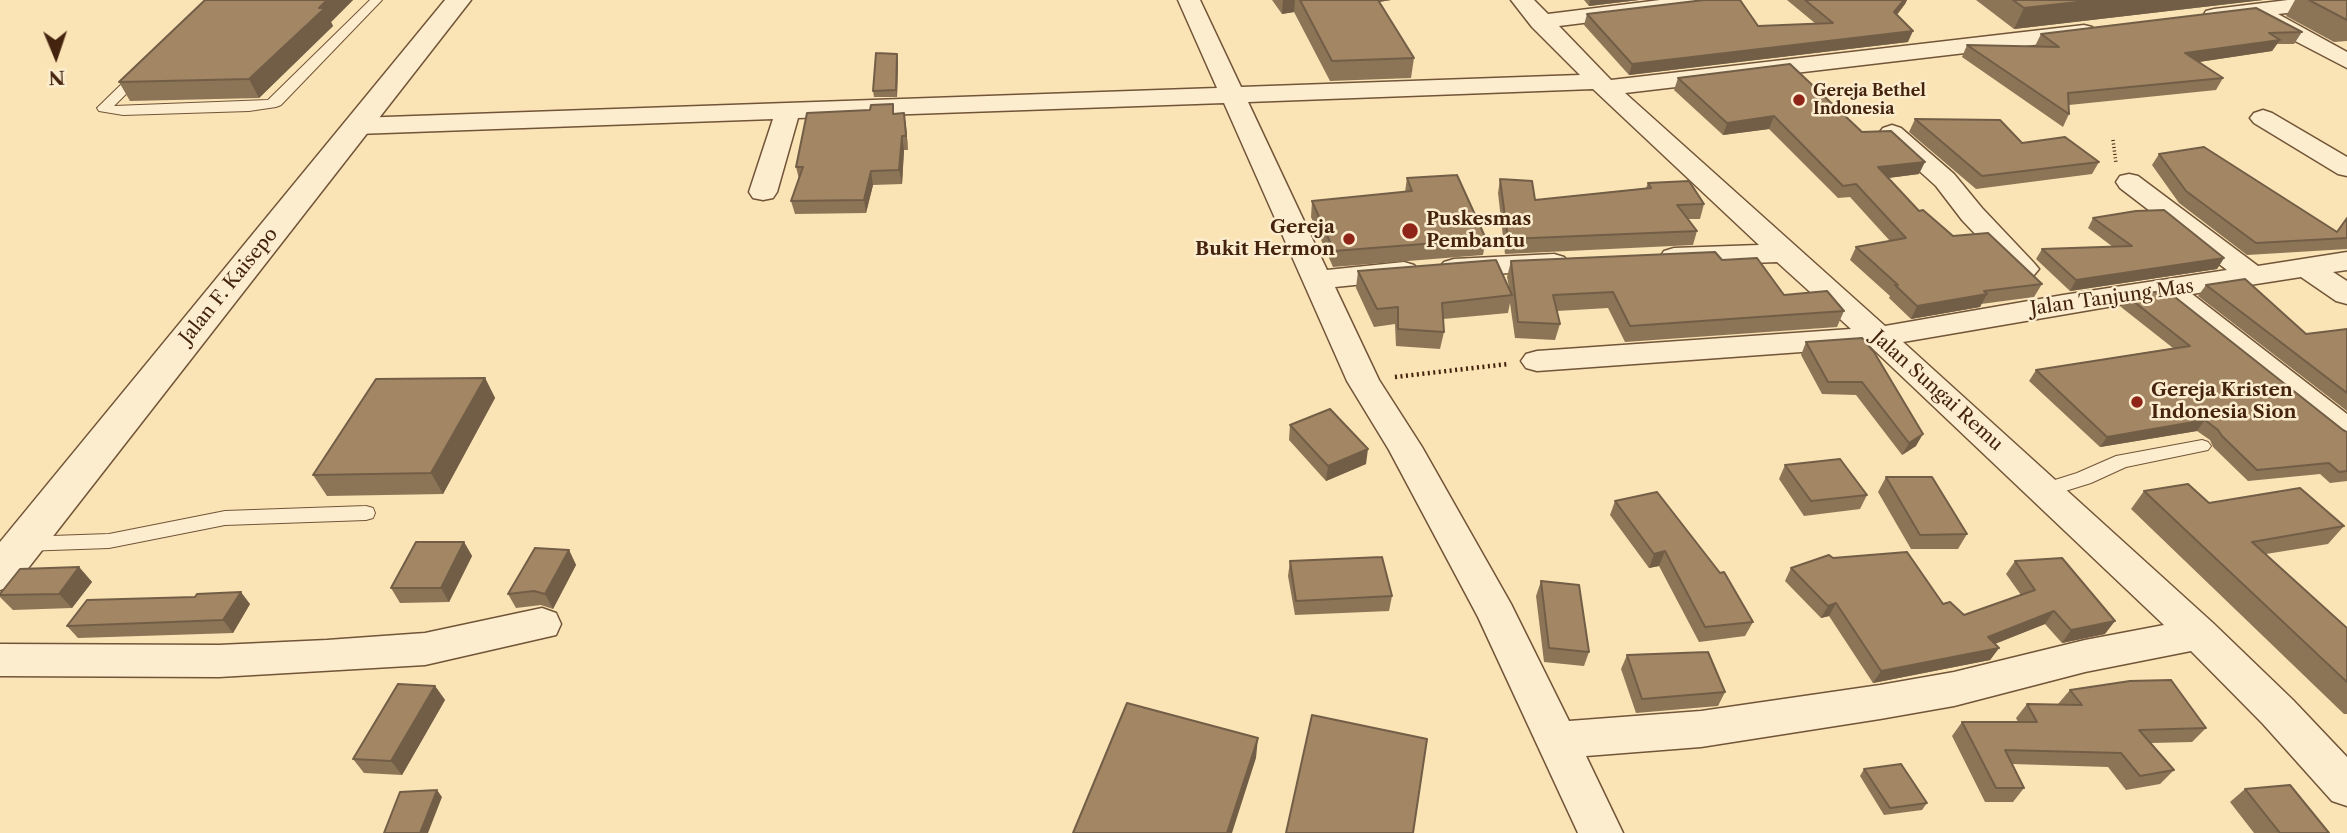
<!DOCTYPE html>
<style>
body{margin:0}
#map{position:relative;width:2347px;height:833px;overflow:hidden;background:#fae3b4;font-family:"Libre Caslon Text",serif}
canvas{display:block}
.north{position:absolute;left:21px;top:21px;width:70px;height:70px;-webkit-text-stroke:5px #fcedce;paint-order:stroke;rotate:178deg;font-size:19px;font-weight:700;line-height:28px;text-align:center;color:#45240f}
.north::after{content:'';display:block;margin:auto;width:24px;height:32px;background:#45240f;clip-path:polygon(50% 0,100% 100%,50% 72%,0 100%)}
</style>
<div id="map">
<canvas width="2347" height="833"></canvas>
<div class="north">N</div>
</div>
<script>
const ctx = document.querySelector('canvas').getContext('2d');
ctx.lineJoin = 'round';
const toPath = rows => new Path2D(rows.map(r => 'M' + r).join(''));
function strokePath(path, color, width, dash) { ctx.strokeStyle = color; ctx.lineWidth = width; ctx.lineCap = dash ? 'butt' : 'round'; ctx.setLineDash(dash || []); ctx.stroke(path); }
function fillPath(path, color) { ctx.fillStyle = color; ctx.fill(path, 'evenodd'); }
function label(font, color, halo, rows, align = 'center') {
  ctx.font = font + ' "Libre Caslon Text",serif'; ctx.lineWidth = 5; ctx.setLineDash([]); ctx.textBaseline = 'middle'; ctx.strokeStyle = halo; ctx.fillStyle = color; for (const [text, x, y, turn = 0] of rows) {
    ctx.save(); ctx.translate(x, y); ctx.rotate((+turn || 0) * Math.PI / 180); ctx.textAlign = isNaN(turn) ? turn : align; if (halo) ctx.strokeText(text, 0, 0); ctx.fillText(text, 0, 0); ctx.restore();
  }
}
const service = toPath([
 [370,0,382,0,281,105,276,107,249,111,123,115,99,111,97,108,136,70,140,69,144,70,144,76,114,106,268,100,370,0],
 [2202,440,2208,442,2211,446,2208,450,2126,467,2091,483,2046,497,2039,495,2037,490,2039,485,2077,473,2116,456,2202,440],
 [366,506,373,508,375,513,373,518,366,520,225,525,109,548,23,551,16,549,13,544,16,539,23,537,109,534,225,511,366,506]
]);
const minor = toPath([
 [1178,0,1200,0,1241,87,1580,75,1532,27,1511,0,1534,0,1548,14,1660,0,1722,0,1719,5,1711,7,1559,26,1611,80,2084,25,2092,27,2095,32,2092,37,2084,39,1625,93,1885,326,2063,295,2227,270,2120,188,2116,182,2120,176,2129,174,2138,176,2258,266,2347,252,2347,270,2333,272,2347,281,2347,304,2336,301,2301,277,2192,294,2347,414,2347,443,2335,439,2160,298,1903,342,2213,623,2293,700,2347,757,2347,806,2332,801,2263,724,2191,651,2085,672,1954,706,1880,719,1701,747,1586,756,1623,833,1578,833,1478,617,1389,450,1347,381,1224,103,798,118,777,192,773,198,763,200,753,198,749,192,773,119,357,134,348,131,344,126,348,121,357,118,1217,88,1178,0],
 [1593,89,1759,245,1674,248,1664,251,1660,257,1664,263,1674,266,1777,262,1851,329,1537,351,1526,354,1521,361,1526,368,1537,371,1871,347,2164,625,2085,640,1954,672,1880,685,1701,711,1569,721,1511,604,1422,447,1379,380,1335,287,1404,280,1414,277,1419,271,1414,265,1404,262,1327,270,1248,102,1593,89],
 [2288,0,2347,0,2347,5,2340,7,2278,14,2347,52,2347,68,2251,18,2214,23,2206,21,2203,16,2206,11,2214,9,2288,0],
 [2263,110,2272,113,2347,157,2347,176,2338,174,2254,123,2250,118,2254,113,2263,110],
 [1892,125,1901,128,1954,174,1982,208,2034,263,2039,269,2034,275,2024,278,2014,275,1962,220,1936,186,1883,138,1879,133,1883,128,1892,125],
 [1554,254,1564,257,1569,263,1564,269,1454,277,1444,274,1439,268,1444,262,1454,259,1554,254],
 [542,608,556,613,561,624,556,635,425,665,219,677,0,676,0,644,219,645,327,640,425,633,542,608]
]);
const tertiary = toPath([
 [445,0,471,0,15,585,0,590,0,542,445,0]
]);
strokePath(service, '#725438', 2);
strokePath(minor, '#725438', 3);
strokePath(tertiary, '#725438', 3);
strokePath(toPath([
 [2113,140,2116,163]
]), '#45240f', 3.5, [1, 2.5]);
strokePath(toPath([
 [1395,377,1508,364]
]), '#45240f', 4.5, [2, 3.5]);
fillPath(service, '#fcedce');
fillPath(minor, '#fcedce');
fillPath(tertiary, '#fcedce');
fillPath(toPath([
 [205,0,353,0,331,22,333,26,259,98,130,101,119,82],
 [1272,0,1391,0,1379,2,1414,58,1411,78,1330,81,1294,12,1282,14],
 [1584,0,1639,0,1589,6],
 [1787,0,1907,0,1905,4,1897,15,1908,42,1629,75,1584,25,1587,14,1758,26,1816,24],
 [1976,0,2263,0,2014,29],
 [2295,0,2347,0,2347,41,2334,42,2286,16],
 [2302,32,2294,44,2277,44,2272,51,2199,62,2223,78,2216,90,2069,105,2069,114,2063,127,1962,57,1967,45,2037,47,2035,46,2041,34],
 [898,61,897,97,874,97,873,91],
 [1678,78,1862,132,1919,174,1888,178,1919,211,1953,236,2042,284,2034,297,1981,304,1980,307,1911,319,1889,298,1890,296,1850,260,1856,247,1890,241,1850,197,1838,198,1769,129,1723,135,1674,90],
 [895,113,904,113,906,126,908,150,904,150,902,184,873,185,866,213,795,214,791,201,799,179,796,167],
 [1915,119,2022,143,2099,162,2092,174,1976,189,1909,132],
 [2159,154,2337,232,2347,218,2347,251,2347,249,2247,255,2179,203,2152,165],
 [1407,178,1486,239,1483,255,1333,267,1311,217,1312,201,1405,192],
 [1500,179,1535,200,1646,188,1648,183,1704,204,1700,219,1688,219,1697,231,1693,245,1505,254,1498,193],
 [2093,218,2224,258,2217,269,2070,291,2036,259,2042,249,2113,247,2088,228],
 [1722,260,1784,295,1844,311,1837,327,1625,342,1608,308,1557,311,1560,324,1555,340,1515,338,1510,303,1508,313,1443,319,1444,332,1440,349,1396,346,1395,324,1374,327,1356,288,1358,271,1509,287,1507,277,1511,261],
 [2206,285,2306,334,2347,329,2347,411,2198,296],
 [2128,297,2343,430,2347,432,2347,481,2330,483,2320,474,2248,481,2213,447,2210,440,2197,431,2100,447,2029,381,2036,370,2173,348,2121,307],
 [1806,342,1874,352,1916,446,1902,455,1856,395,1822,394,1801,355],
 [485,378,495,398,443,494,327,496,313,475],
 [1290,425,1366,464,1326,481,1289,440],
 [1785,465,1867,495,1860,509,1804,516,1779,479],
 [1886,477,1967,534,1958,549,1911,549,1878,492],
 [2144,491,2344,526,2328,544,2266,554,2347,628,2347,714,2344,714,2131,509],
 [1615,501,1720,573,1753,622,1745,636,1699,642,1659,566,1649,568,1610,515],
 [464,542,472,556,449,602,400,603,391,588],
 [569,550,576,565,553,609,541,605,516,608,508,594],
 [1833,558,1943,604,1964,615,2021,595,2006,574,2015,561,2105,634,2062,643,2045,624,1995,644,1999,648,1990,660,1873,683,1829,616,1821,618,1785,581,1791,568],
 [1290,561,1392,596,1389,611,1295,615,1288,576],
 [79,567,92,582,72,608,13,610,0,597,0,594],
 [1541,581,1589,652,1584,666,1544,662,1536,596],
 [250,604,233,633,78,638,67,626],
 [1627,655,1725,692,1718,706,1636,713,1621,669],
 [435,686,445,700,402,775,364,773,353,759],
 [2070,690,2206,728,2192,742,2151,743,2174,770,2160,784,2126,790,2108,767,2012,764,2024,788,2013,802,1985,802,1952,736,1962,722,2018,722,2016,718,2027,704,2058,704],
 [1864,769,1927,803,1922,810,1884,815,1860,776],
 [2245,789,2329,833,2254,833,2230,802]
]), '#8c7457');
fillPath(toPath([
 [327,0,353,0,331,22,333,26,259,98,249,79],
 [1283,0,1295,0,1294,12,1282,14],
 [1366,0,1391,0,1366,4],
 [1590,0,1639,0,1589,6],
 [1904,0,1907,0,1905,4,1890,23,1894,12],
 [2095,0,2263,0,2014,29,2024,8],
 [1913,31,1908,42,1629,75,1632,64],
 [2280,40,2272,51,2178,65,2185,53],
 [897,54,898,61,897,97,896,90],
 [904,113,906,126,908,150,906,136],
 [1774,116,1769,129,1723,135,1727,123],
 [902,136,904,150,902,184,899,170],
 [1925,162,1919,174,1872,180,1878,167],
 [871,171,873,185,866,213,864,200],
 [2224,258,2217,269,2070,291,2076,280],
 [1987,294,1980,307,1911,319,1917,306],
 [485,378,495,398,443,494,431,473],
 [2205,420,2197,431,2100,447,2107,437],
 [1923,434,1916,446,1902,455,1909,443],
 [1368,449,1366,464,1326,481,1328,466],
 [464,542,472,556,449,602,441,588],
 [569,550,576,565,553,609,545,594],
 [1665,551,1659,566,1649,568,1654,554],
 [79,567,92,582,72,608,59,594],
 [241,592,250,604,233,633,223,620],
 [1836,603,1829,616,1821,618,1828,606],
 [2054,611,2045,624,1979,650,1988,637],
 [2115,621,2105,634,2062,643,2071,630],
 [1999,648,1990,660,1873,683,1881,671],
 [435,686,445,700,402,775,391,761],
 [1258,738,1256,758,1232,833,1227,833],
 [437,790,442,797,428,833,420,833]
]), '#725e47');
const building = toPath([
 [205,0,327,0,319,8,325,8,249,79,119,82,205,0],
 [1300,0,1378,0,1414,58,1332,61,1300,0],
 [1704,0,1740,0,1758,26,1833,23,1805,0,1904,0,1894,12,1913,31,1632,64,1587,14,1704,0],
 [2013,0,2095,0,2024,8,2013,0],
 [2309,0,2347,0,2347,20,2309,0],
 [2256,8,2302,32,2269,33,2280,40,2185,53,2223,78,2068,93,2069,114,1967,45,2059,47,2041,34,2256,8],
 [876,53,897,54,896,90,873,91,876,53],
 [1790,64,1862,132,1891,131,1925,162,1878,167,1919,211,1923,210,1953,236,1988,233,2042,284,1984,291,1987,294,1917,306,1895,285,1898,285,1856,247,1906,238,1856,184,1843,186,1774,116,1727,123,1678,78,1790,64],
 [893,104,893,114,904,113,906,136,902,136,899,170,871,171,864,200,791,201,803,167,796,167,807,113,870,110,871,105,893,104],
 [1915,119,2000,120,2022,143,2065,137,2099,162,1982,176,1915,119],
 [2204,147,2337,232,2347,218,2347,238,2256,243,2186,191,2159,154,2204,147],
 [1457,175,1486,239,1334,251,1312,201,1412,191,1407,178,1457,175],
 [1500,179,1532,181,1535,200,1651,188,1648,183,1689,181,1704,204,1677,205,1697,231,1508,239,1500,179],
 [2164,210,2224,258,2076,280,2042,249,2132,246,2093,218,2136,211,2164,210],
 [1715,252,1722,260,1757,258,1784,295,1827,291,1844,311,1630,326,1613,292,1553,295,1560,324,1518,322,1511,261,1715,252],
 [1496,260,1512,295,1442,303,1444,332,1398,329,1398,307,1377,309,1358,271,1496,260],
 [2245,279,2306,334,2347,329,2347,393,2206,285,2245,279],
 [2166,290,2343,430,2347,432,2347,471,2339,472,2329,463,2257,470,2222,436,2218,430,2205,420,2107,437,2036,370,2190,346,2128,297,2166,290],
 [1862,338,1874,352,1923,434,1909,443,1862,382,1828,382,1806,342,1862,338],
 [485,378,431,473,313,475,376,379,485,378],
 [1330,409,1368,449,1328,466,1290,425,1330,409],
 [1840,459,1867,495,1811,501,1785,465,1840,459],
 [1886,477,1932,477,1967,534,1920,535,1886,477],
 [2188,484,2209,503,2300,488,2344,526,2252,542,2347,628,2347,682,2144,491,2188,484],
 [1657,492,1720,573,1724,572,1753,622,1705,627,1665,551,1654,554,1615,501,1657,492],
 [416,542,464,542,441,588,391,588,416,542],
 [535,548,569,550,545,594,534,591,508,594,535,548],
 [1907,552,1943,604,1950,602,1964,615,2035,590,2015,561,2062,558,2115,621,2071,630,2054,611,1988,637,1999,648,1881,671,1836,603,1828,606,1791,568,1829,555,1833,558,1907,552],
 [1382,557,1392,596,1296,601,1290,561,1382,557],
 [79,567,59,594,0,595,0,594,20,569,79,567],
 [1541,581,1579,585,1589,652,1549,648,1541,581],
 [241,592,223,620,67,626,87,600,195,597,197,594,241,592],
 [1708,652,1725,692,1642,699,1627,655,1708,652],
 [2171,680,2206,728,2139,730,2174,770,2140,776,2121,753,2005,750,2024,788,1996,788,1962,722,2037,722,2027,704,2082,705,2070,690,2130,681,2171,680],
 [398,684,435,686,391,761,353,759,398,684],
 [1127,703,1258,738,1227,833,1073,833,1127,703],
 [1312,715,1427,739,1413,833,1286,833,1312,715],
 [1901,764,1927,803,1890,808,1864,769,1901,764],
 [2290,785,2329,833,2280,833,2245,789,2290,785],
 [437,790,420,833,384,833,400,792,437,790]
]);
fillPath(building, '#a38765');
strokePath(building, '#725e47', 2);
for (const [x, y, r, color] of [
 [1799,100,7,"#8f2418"],
 [1410,231,9,"#8f2418"],
 [1349,239,7,"#8f2418"],
 [2137,402,7,"#8f2418"]
]) { const dot = new Path2D(); dot.arc(x, y, r, 0, 2 * Math.PI); ctx.fillStyle = color; ctx.fill(dot); strokePath(dot, '#fcedce', 2.5); }
label('bold 16px', '#45240f', '#fcedce', [
 ["Gereja Bethel",1813,91],
 ["Indonesia",1813,109]
], 'left');
label('bold 19px', '#45240f', '#fcedce', [
 ["Puskesmas",1426,220],
 ["Pembantu",1426,242],
 ["Gereja",1335,228,"right"],
 ["Bukit Hermon",1335,250,"right"],
 ["Gereja Kristen",2151,391],
 ["Indonesia Sion",2151,413]
], 'left');
label('19px', '#45240f', '#fcedce', [
 ["Jalan F. Kaisepo",229,286,-51],
 ["Jalan Tanjung Mas",2112,298,-8],
 ["Jalan Sungai Remu",1937,391,42]
]);
</script>
